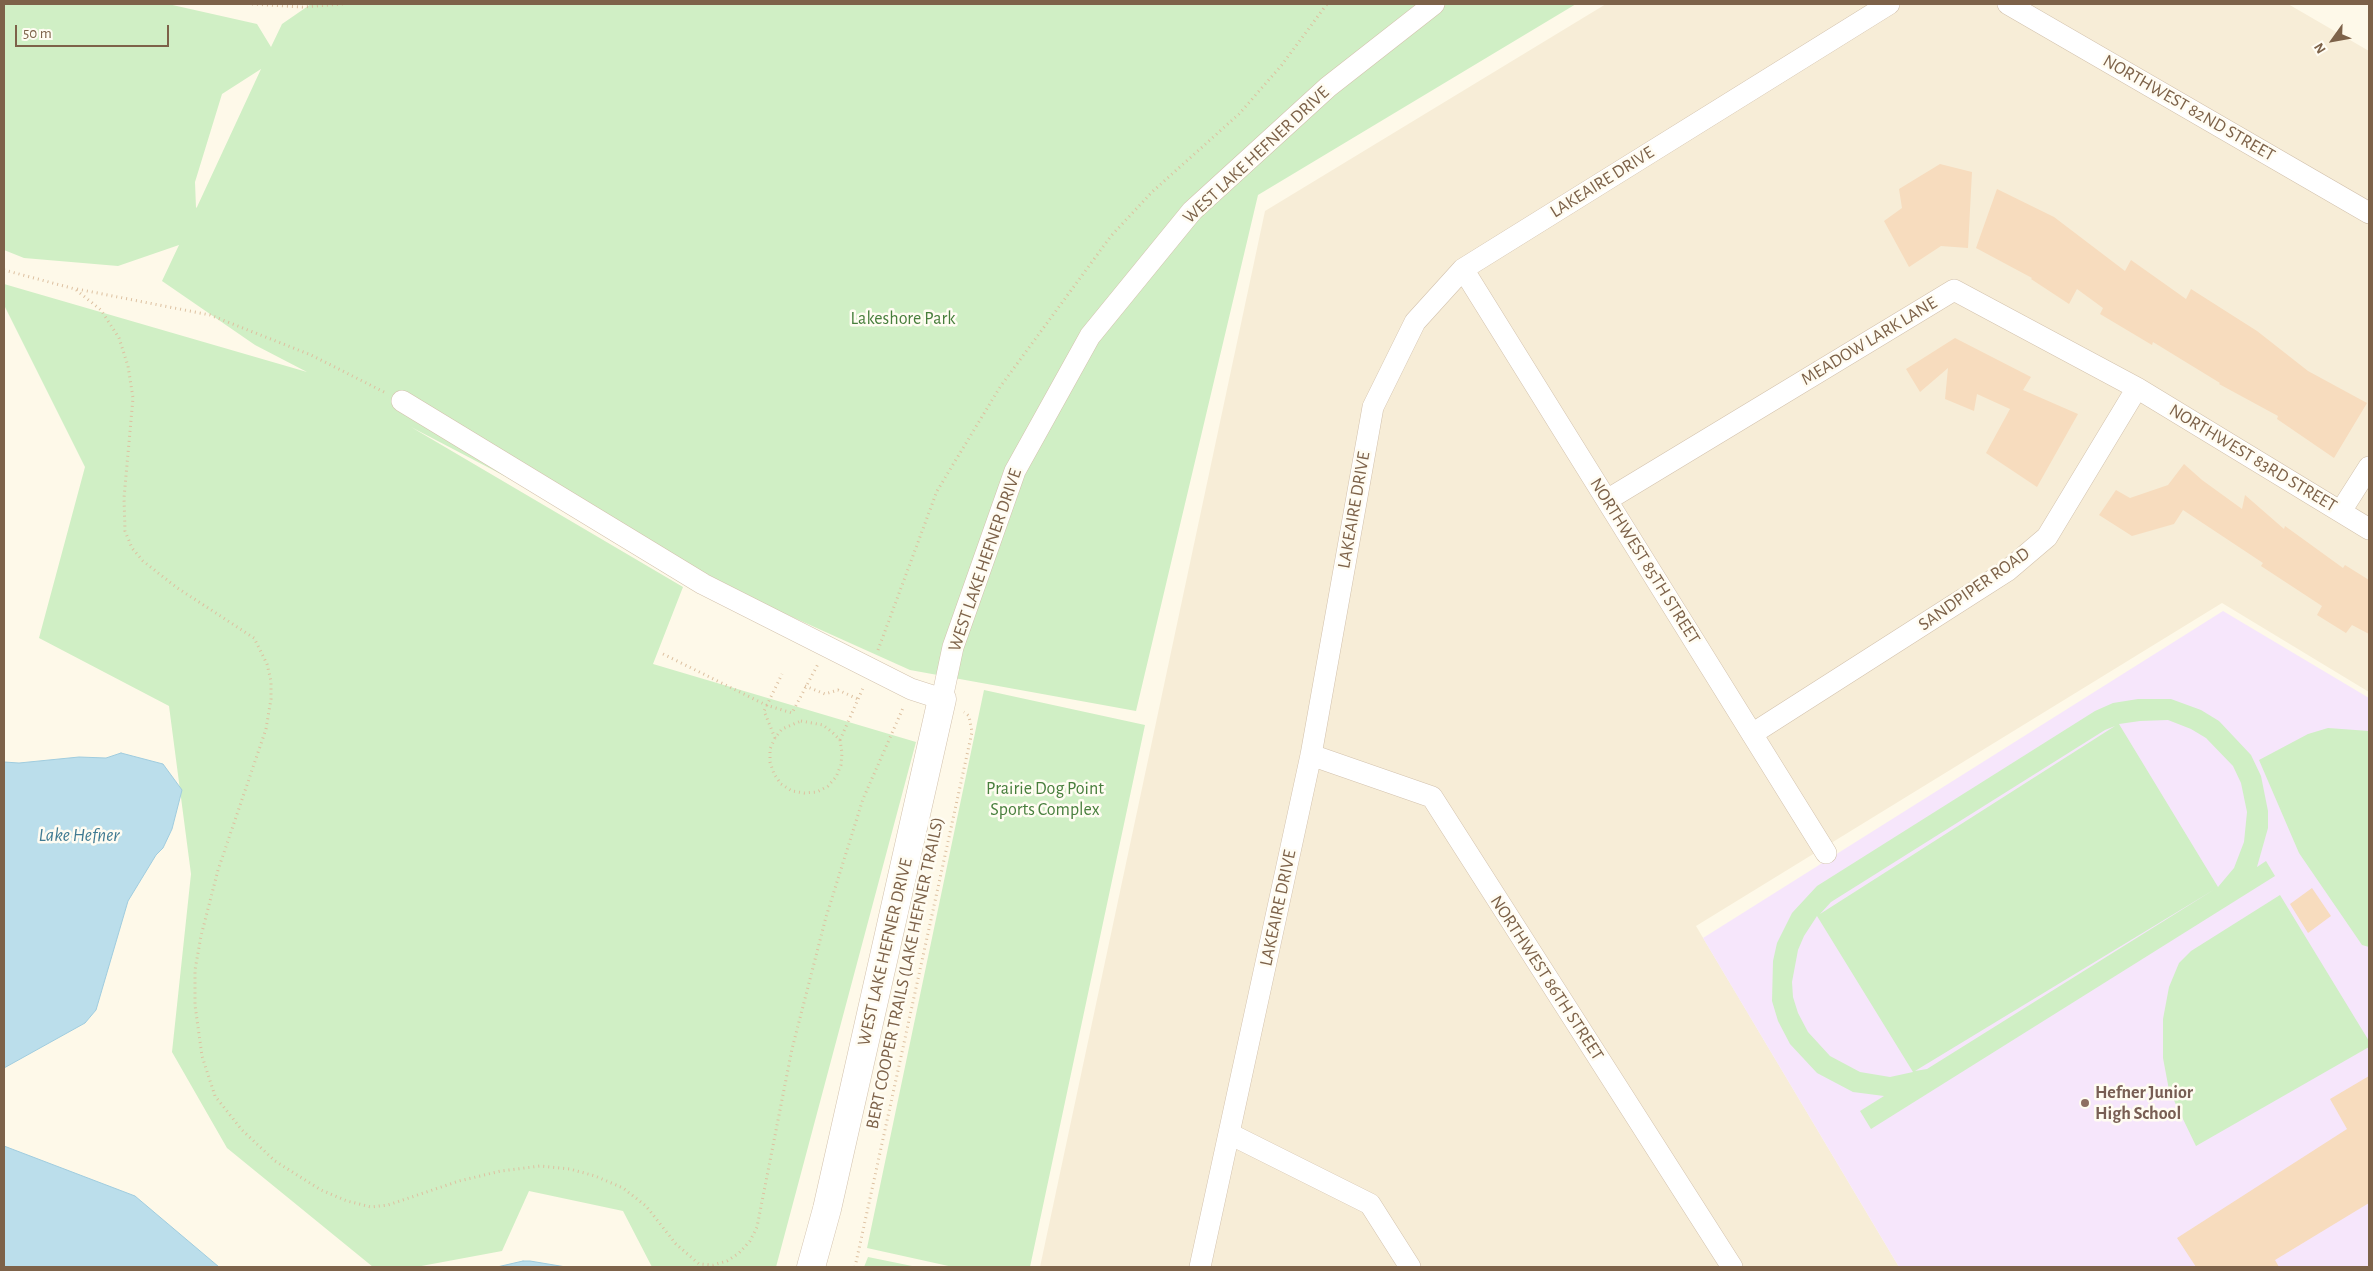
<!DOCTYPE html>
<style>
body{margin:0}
#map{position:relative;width:2373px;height:1271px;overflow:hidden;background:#fef9e9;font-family:"Alegreya Sans",sans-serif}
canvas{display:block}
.frame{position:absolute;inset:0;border:5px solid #7d6249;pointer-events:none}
.north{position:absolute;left:2308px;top:15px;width:50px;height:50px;-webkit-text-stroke:4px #fffcf2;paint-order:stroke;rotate:238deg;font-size:14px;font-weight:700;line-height:20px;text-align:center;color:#7d6249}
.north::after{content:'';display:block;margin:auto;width:18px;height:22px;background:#7d6249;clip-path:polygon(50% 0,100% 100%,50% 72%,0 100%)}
.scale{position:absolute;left:15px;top:25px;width:154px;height:22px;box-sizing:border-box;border:2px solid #7d6249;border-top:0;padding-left:6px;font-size:15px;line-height:18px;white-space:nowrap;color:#7d6249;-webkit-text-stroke:4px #fffcf2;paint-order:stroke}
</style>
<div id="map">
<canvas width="2373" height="1271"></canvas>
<div class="frame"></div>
<div class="north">N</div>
<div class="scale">50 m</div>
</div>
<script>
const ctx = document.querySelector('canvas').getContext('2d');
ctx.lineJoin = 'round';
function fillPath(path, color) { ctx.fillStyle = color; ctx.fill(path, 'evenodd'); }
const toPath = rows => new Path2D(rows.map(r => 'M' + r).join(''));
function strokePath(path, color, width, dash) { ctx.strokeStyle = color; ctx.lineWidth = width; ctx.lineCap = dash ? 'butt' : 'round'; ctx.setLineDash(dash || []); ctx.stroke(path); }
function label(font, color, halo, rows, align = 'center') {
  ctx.font = font + ' "Alegreya Sans",sans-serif'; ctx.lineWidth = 5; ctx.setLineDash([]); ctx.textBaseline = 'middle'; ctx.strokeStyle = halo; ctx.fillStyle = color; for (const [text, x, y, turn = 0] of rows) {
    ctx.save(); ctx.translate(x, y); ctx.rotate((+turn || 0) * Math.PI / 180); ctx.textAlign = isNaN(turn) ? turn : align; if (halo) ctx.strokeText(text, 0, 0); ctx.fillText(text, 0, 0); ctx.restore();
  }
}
fillPath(toPath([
 [1606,4,2288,4,2369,51,2369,692,2222,603,1696,926,1899,1267,1040,1267,1265,211]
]), '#f7edd7');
fillPath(toPath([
 [2223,611,2369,698,2369,1267,1899,1267,1703,938]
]), '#f6e6fb');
fillPath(toPath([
 [4,4,168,4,257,24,271,47,282,24,311,4,1576,4,1258,195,1136,711,910,670,661,558,411,427,683,587,653,664,916,742,776,1267,652,1267,623,1211,529,1191,502,1251,416,1267,373,1267,227,1148,172,1052,191,874,169,706,39,638,85,467,4,305,4,284,307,372,255,345,162,281,179,245,118,266,24,258,4,250],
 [261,69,197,207,196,208,195,182,222,94],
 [984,690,1145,725,1030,1267,953,1267,867,1248],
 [2138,699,2171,699,2201,710,2219,721,2251,755,2261,776,2268,811,2268,828,2257,867,2266,861,2275,876,1871,1129,1860,1111,1884,1096,1853,1092,1817,1073,1790,1044,1778,1021,1772,1001,1773,961,1777,943,1792,913,1817,886,2095,711,2113,703],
 [2168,720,2191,729,2206,738,2233,766,2241,783,2247,812,2244,842,2234,868,2218,887,2119,724,2140,721],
 [2115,726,1820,914,1831,902,2105,730],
 [2215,889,1927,1069,1915,1071],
 [1817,916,1913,1072,1890,1077,1860,1072,1830,1056,1808,1032,1798,1013,1793,997,1792,982,1798,950,1804,936],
 [2328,728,2369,731,2369,947,2362,945,2299,853,2259,760,2308,734],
 [2280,895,2369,1041,2369,1047,2196,1146,2169,1090,2163,1058,2163,1019,2169,987,2179,963,2191,951],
 [868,1257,917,1267,864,1267]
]), '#d0efc5');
const water = toPath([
 [121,753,163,764,182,790,172,829,163,848,156,855,128,901,96,1010,85,1023,4,1068,4,762,19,763,79,757,106,758,121,753],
 [4,1146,135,1196,219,1267,4,1267,4,1146],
 [523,1261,530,1261,566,1267,497,1267,523,1261]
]);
fillPath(water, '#bbdeeb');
strokePath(water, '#a0ccde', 1);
fillPath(toPath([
 [1940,164,1972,172,1968,248,1941,246,1909,267,1884,221,1902,208,1899,189],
 [1997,189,2054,217,2125,271,2131,260,2186,299,2191,289,2257,331,2308,371,2367,403,2334,458,2277,419,2278,416,2219,384,2220,383,2153,342,2152,345,2100,314,2103,308,2077,289,2069,304,2031,279,2032,278,1976,248],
 [1955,338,2031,377,2023,390,2078,414,2037,487,1986,453,2010,409,1977,394,1974,411,1945,399,1948,368,1920,392,1906,369],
 [2184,464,2202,480,2242,509,2245,495,2284,529,2285,526,2343,568,2345,565,2369,580,2369,634,2352,625,2346,633,2317,615,2322,606,2261,566,2263,563,2183,510,2174,524,2132,536,2099,515,2116,490,2130,498,2168,485],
 [2312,888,2331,916,2308,933,2290,904],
 [2369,1076,2369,1203,2275,1260,2279,1267,2196,1267,2177,1238,2347,1129,2330,1099]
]), '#f7dcbe');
const minor = toPath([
 [2008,4,2369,213],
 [1463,269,1826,853],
 [402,401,703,584,911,689,942,699,953,647,1015,471,1090,336,1192,211,1328,87,1434,4],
 [1607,500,1954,290,2137,388,2369,529],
 [2341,511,2369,467],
 [1752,734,2007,571,2047,537,2137,388],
 [1311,755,1432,797,1732,1267],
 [1230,1134,1370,1204,1410,1267],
 [1200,1267,1311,755,1373,407,1415,322,1463,269,1889,4]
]);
const tertiary = toPath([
 [811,1267,827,1209,942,699]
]);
strokePath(minor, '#d3c2ad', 22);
strokePath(tertiary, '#d3c2ad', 29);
strokePath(toPath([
 [252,4,302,7,343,4],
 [4,270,75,289,101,310,119,338,128,366,133,398,124,498,125,531,132,548,143,561,176,587,254,638,267,664,271,681,271,699,266,729,218,870,201,936,195,970,195,1005,202,1056,215,1096,242,1130,275,1161,321,1190,347,1201,371,1207,388,1205,459,1181,501,1171,540,1166,570,1169,595,1176,623,1188,646,1206,676,1244,699,1264,713,1265,727,1261,739,1253,750,1241,757,1227,792,1049,826,917,863,799,903,708],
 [77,289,210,315,311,355,384,392],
 [878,650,937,491,1000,387,1111,236,1152,192,1239,114,1281,66,1327,4],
 [663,654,766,705,792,713,818,664],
 [805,686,825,694,838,690,858,699],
 [801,721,823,725,832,732,840,740,842,753,841,765,836,777,828,786,817,792,804,793,792,791,781,784,774,774,770,762,770,749,775,738,782,729,801,721],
 [775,738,764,711,782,674],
 [840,740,863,688],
 [855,1267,972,732,969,716,964,712]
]), '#ddc0a0', 3, [1, 4]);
strokePath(minor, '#fff', 21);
strokePath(tertiary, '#fff', 28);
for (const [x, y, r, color] of [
 [2085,1103,5,"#8d6e63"]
]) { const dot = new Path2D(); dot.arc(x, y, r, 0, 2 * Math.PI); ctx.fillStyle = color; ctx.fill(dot); strokePath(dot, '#fffcf2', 2); }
label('18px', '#7d6249', '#fffcf2', [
 ["NORTHWEST 82ND STREET",2189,108,30],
 ["WEST LAKE HEFNER DRIVE",1256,155,-43],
 ["LAKEAIRE DRIVE",1602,182,-32],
 ["MEADOW LARK LANE",1869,341,-31],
 ["NORTHWEST 83RD STREET",2253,458,31],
 ["LAKEAIRE DRIVE",1354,510,-80],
 ["WEST LAKE HEFNER DRIVE",985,560,-71],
 ["NORTHWEST 85TH STREET",1645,561,58],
 ["SANDPIPER ROAD",1974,589,-35],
 ["LAKEAIRE DRIVE",1278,908,-78],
 ["WEST LAKE HEFNER DRIVE",885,952,-77],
 ["BERT COOPER TRAILS (LAKE HEFNER TRAILS)",905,973,-78],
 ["NORTHWEST 86TH STREET",1547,978,57]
]);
label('18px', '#477e3c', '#fffcf2', [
 ["Lakeshore Park",903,319],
 ["Prairie Dog Point",1045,789],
 ["Sports Complex",1045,810]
]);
label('bold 18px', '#785e54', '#fffcf2', [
 ["Hefner Junior",2095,1093],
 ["High School",2095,1114]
], 'left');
label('italic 19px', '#3f7a92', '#fffcf2', [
 ["Lake Hefner",79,835]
]);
</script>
